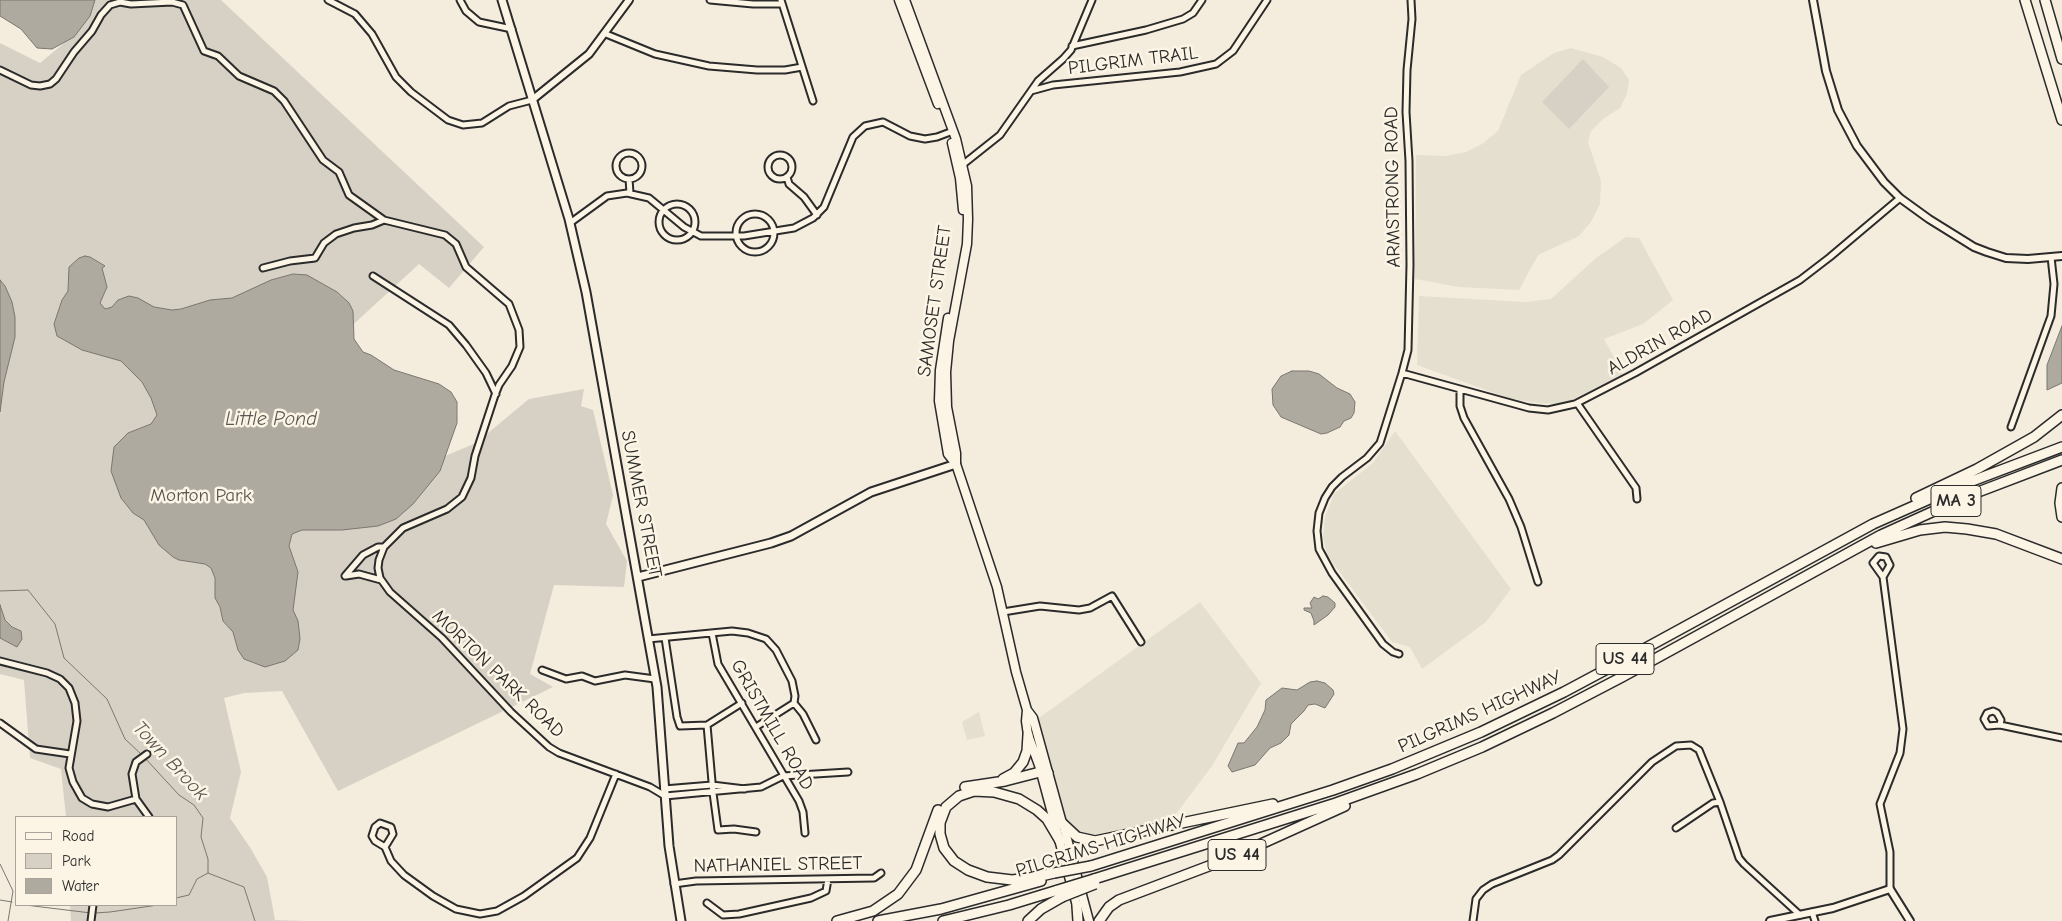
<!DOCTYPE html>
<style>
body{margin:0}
#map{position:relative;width:2062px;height:921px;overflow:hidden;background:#f4edde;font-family:"Comic Neue",sans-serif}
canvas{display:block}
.legend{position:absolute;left:15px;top:816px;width:162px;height:90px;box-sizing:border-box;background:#fcf5e5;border:1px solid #a8a49b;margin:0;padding:6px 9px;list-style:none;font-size:15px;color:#2b2b2b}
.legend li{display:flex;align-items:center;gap:10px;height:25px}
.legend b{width:25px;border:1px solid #a8a49b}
</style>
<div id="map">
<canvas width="2062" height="921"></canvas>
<ul class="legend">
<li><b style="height:6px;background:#fcf5e5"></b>Road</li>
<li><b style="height:14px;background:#d6d1c4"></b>Park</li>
<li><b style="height:14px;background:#afaaa0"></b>Water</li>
</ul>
</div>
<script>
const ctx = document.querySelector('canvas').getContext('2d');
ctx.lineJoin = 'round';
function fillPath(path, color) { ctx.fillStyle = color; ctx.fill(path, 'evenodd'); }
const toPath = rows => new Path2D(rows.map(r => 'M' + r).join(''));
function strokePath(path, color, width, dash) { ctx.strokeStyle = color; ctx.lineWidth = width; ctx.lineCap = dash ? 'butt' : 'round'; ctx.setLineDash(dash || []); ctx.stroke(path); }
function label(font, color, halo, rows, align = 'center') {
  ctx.font = font + ' "Comic Neue",sans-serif'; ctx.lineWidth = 5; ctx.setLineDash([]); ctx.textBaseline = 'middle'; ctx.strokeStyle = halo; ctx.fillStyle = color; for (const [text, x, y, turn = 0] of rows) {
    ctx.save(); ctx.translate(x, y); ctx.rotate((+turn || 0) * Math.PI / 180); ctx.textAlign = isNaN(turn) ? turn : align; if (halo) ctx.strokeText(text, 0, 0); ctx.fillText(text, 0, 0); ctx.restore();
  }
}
fillPath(toPath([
 [1571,48,1603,57,1621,68,1629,80,1627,94,1620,108,1603,119,1591,131,1588,142,1601,181,1600,204,1591,222,1579,236,1538,255,1519,290,1459,287,1415,279,1416,155,1446,156,1466,152,1482,144,1498,131,1521,75,1554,53],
 [1626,237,1639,238,1673,300,1643,324,1604,339,1623,374,1564,404,1537,403,1508,398,1417,365,1419,296,1525,302,1551,299,1596,258],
 [1395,431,1511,589,1486,622,1422,669,1410,647,1392,642,1327,555,1323,537,1325,517,1334,494,1373,463],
 [1200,602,1261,683,1212,766,1173,818,1110,832,1080,837,1067,823,1036,720],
 [979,712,985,736,967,740,962,722]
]), '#e5dfd0');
fillPath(toPath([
 [87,0,221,0,484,247,449,288,419,264,345,332,445,456,476,443,529,399,584,389,581,406,593,410,613,495,606,524,627,561,624,587,554,585,530,674,553,687,338,791,282,691,244,693,224,698,241,772,230,818,251,849,267,877,275,920,306,921,71,921,70,905,176,905,176,817,66,817,61,769,30,758,24,680,0,674,0,43,40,63,63,44],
 [1583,59,1609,87,1569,129,1542,102]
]), '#d6d1c4');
const water = toPath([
 [0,0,95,0,90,16,74,37,52,49,37,48,21,29,0,16,0,0],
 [85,256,90,257,105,266,102,268,107,287,100,303,105,309,112,307,118,300,129,296,138,298,154,307,172,310,181,309,210,300,232,298,271,280,293,274,307,275,337,292,349,303,353,311,354,339,363,352,371,355,394,370,439,384,451,392,457,402,457,423,440,471,413,504,396,519,378,526,342,530,302,530,292,534,289,546,298,572,293,610,298,621,300,639,298,650,285,661,265,667,244,659,238,650,233,632,223,621,220,607,215,598,215,578,211,568,205,564,179,560,173,557,159,545,144,520,133,513,121,498,111,471,114,447,128,433,151,424,157,415,151,398,142,382,121,361,82,350,57,336,54,324,62,300,68,291,69,267,79,258,85,256],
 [0,280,5,286,12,302,15,317,15,337,4,382,0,412,0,280],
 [2062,326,2062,383,2047,390,2047,365,2062,326],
 [1292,371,1309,371,1319,374,1337,388,1350,394,1355,402,1354,413,1351,418,1344,421,1340,427,1327,433,1321,434,1281,417,1273,405,1272,389,1281,376,1292,371],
 [1323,596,1328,597,1335,603,1335,607,1328,615,1314,625,1314,621,1311,613,1304,610,1304,608,1312,608,1310,603,1314,597,1318,599,1323,596],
 [0,605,5,620,12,627,21,631,22,639,17,647,0,638,0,605],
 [1317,681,1325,683,1333,690,1334,694,1325,708,1315,704,1308,705,1304,711,1291,724,1289,735,1281,743,1270,748,1255,765,1232,772,1228,766,1238,743,1244,743,1257,727,1265,710,1266,700,1282,688,1297,690,1310,682,1317,681]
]);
fillPath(water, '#afaaa0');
strokePath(water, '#7a7771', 1);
strokePath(toPath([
 [0,591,28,590,55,624,64,658,107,699,125,739,141,754],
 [144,757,179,795,194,805,203,818,201,837,208,859,208,873,244,887,255,921],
 [0,864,13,891,8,921],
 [176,898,189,895,197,879,208,873],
 [0,900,12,902],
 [25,905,91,913],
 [95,913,110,912,158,905]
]), '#7a7771', 1);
const minor = toPath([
 [328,0,355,14,372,34,396,77,411,92,448,120,463,125,482,123,509,106,532,100],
 [460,0,466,11,479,22,512,29],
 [710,0,753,4,782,4],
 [781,0,813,101],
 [606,34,655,54,709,66,757,70,785,70,802,67],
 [1072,46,1146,30,1183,19,1193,13,1202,0],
 [0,70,31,85,40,86,50,84,56,79,74,52,92,31,101,15,110,5,120,2,131,4,172,2,183,5,204,51,218,56,239,76,274,91,284,101,323,160,339,172,349,195,384,220,445,235,456,244,466,267,509,304,519,330,520,347,512,366,499,385,495,395,475,456,471,478,462,497,447,509,403,528,384,547,378,547,363,555,345,576],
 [1031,91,1053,85,1180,72,1216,64,1233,51,1267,0],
 '616 166a13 13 0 1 1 26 0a13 13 0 1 1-26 0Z',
 '768 167a12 12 0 1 1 24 0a12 12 0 1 1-24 0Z',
 [961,166,1000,135,1038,81,1063,59,1071,50,1092,0],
 [787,177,789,184,804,197,817,215],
 [629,179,630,193],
 '659 222a18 18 0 1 1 36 0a18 18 0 1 1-36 0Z',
 '736 233a19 19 0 1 1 38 0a19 19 0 1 1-38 0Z',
 [570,223,607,196,627,193,649,198,684,227,701,236,744,236,794,228,813,218,824,207,853,137,865,126,883,122,910,136,925,139,937,137,953,131],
 [263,268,290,261,315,258,324,243,336,234,354,228,372,225,384,220],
 [373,276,449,325,466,345,486,373,496,394],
 [1402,373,1529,408,1548,410,1575,404,1635,373,1800,280,1830,257,1900,198],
 [1460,390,1460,406,1464,418,1509,499,1521,527,1538,582],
 [1577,403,1636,488,1637,499],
 [2011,427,2051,316,2054,284,2051,257],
 [384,547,379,560,378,568,380,578,390,592,442,638,511,712,549,747,559,753,650,787,665,796,761,787,783,776,848,772],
 [346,576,359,574,381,580],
 [1883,577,1890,565,1886,557,1879,556,1873,563,1883,577,1903,729,1900,753,1880,804,1890,852,1890,889],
 [1003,612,1040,606,1079,610,1090,608,1112,596,1141,642],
 [712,633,718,664,799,801,803,812,805,833],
 [665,638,677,717,680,726,707,725,742,703],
 [648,639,732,631,748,633,766,639,776,650,792,681,795,696,794,703,756,727],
 [1399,654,1393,652,1383,644,1332,573,1319,549,1317,531,1319,513,1325,498,1332,487,1342,477,1367,458,1380,443,1402,373,1408,350,1410,265,1409,161,1406,112,1407,70,1412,19,1411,0],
 [0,661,47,673,60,679,69,688,75,703,77,721,69,768,73,782,82,798,92,804,108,807,136,799],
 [542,670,566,679,582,676,595,681,625,675,655,679],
 [794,703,803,714,816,740],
 [0,723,36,749,70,754],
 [707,725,713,793,718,830,734,829,756,832],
 [2000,725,2001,720,1997,713,1993,711,1987,713,1984,719,1988,726,2000,725,2062,738],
 [147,754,136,762,132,774,136,799,149,817],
 [664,789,712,785,745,789],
 [1676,828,1713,803,1720,802,1739,858,1744,864,1800,915],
 [385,847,375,841,372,836,375,827,380,823,391,827,393,834,385,847,391,861,404,875,433,896,456,909,480,914,497,911,524,896,577,858,590,838,616,774],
 [674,884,696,881,874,878,881,873],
 [707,903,723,915,739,914,811,898,826,891,828,879],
 [1812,912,1815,921],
 [91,921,93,905],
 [1473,921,1476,899,1483,890,1492,884,1552,860,1559,855,1652,762,1676,746,1691,745,1699,750,1720,802]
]);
const tertiary = toPath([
 [1813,0,1826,71,1838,110,1857,146,1884,182,1900,198,1929,219,1974,247,1987,252,2006,258,2028,259,2062,256],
 [532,100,589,54,629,0],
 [1770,921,1833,908,1890,889,1910,921]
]);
const secondary = toPath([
 [502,0,569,219,586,292,657,687,669,846,681,921],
 [638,577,771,543,791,536,871,492,956,464]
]);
const primary = toPath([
 [1063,824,1089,921]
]);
const trunk = toPath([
 [899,0,938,104],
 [905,0,956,139,967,186,968,219,967,244,949,341,946,372,947,407,956,453,956,464,997,587,1016,672,1027,710,1033,718,1062,823],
 [952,143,960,178,963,210],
 [948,318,940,370,939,401,948,454,956,464],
 [1027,710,1026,721,1028,735,1039,765,1077,906]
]);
const motorway = toPath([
 [2025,0,2062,120],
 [2045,0,2062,59],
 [2062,488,2060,503,2062,517],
 [1916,498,1977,469,2034,437,2062,415],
 [1876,543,1920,530,1945,527,1967,529,1996,534,2062,559],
 [1003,779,1014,773,1023,762,1027,751,1028,735],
 [965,787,1005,781,1040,772,1048,773],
 [1062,823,1077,837,1095,841,1273,804],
 [1091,866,1333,790,1392,769,1481,732,1564,692,1622,661,1873,524,1959,486,2062,447],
 [1054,873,1037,877,1012,880,987,877,968,870,954,861,944,848,940,834,940,823,946,807,959,796,974,791,994,792,1019,799,1037,810,1047,819,1060,841],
 [1094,879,1336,803,1417,774,1482,747,1553,713,1622,677,1881,535,1965,497,2062,460],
 [1077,906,1078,921],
 [837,921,873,911,898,894,916,870,938,810],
 [878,921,941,909,1041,881],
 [943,921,1009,905,1058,890],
 [1028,921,1041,909,1062,897],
 [1099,921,1109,907,1119,900,1230,858,1345,806]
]);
strokePath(minor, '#2b2b2b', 9);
strokePath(tertiary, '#2b2b2b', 10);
strokePath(secondary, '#2b2b2b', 11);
strokePath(primary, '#2b2b2b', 11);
strokePath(trunk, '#2b2b2b', 11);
strokePath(motorway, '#2b2b2b', 12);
strokePath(minor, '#fcf5e5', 5);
strokePath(tertiary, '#fcf5e5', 6);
strokePath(secondary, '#fcf5e5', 7);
strokePath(primary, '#fcf5e5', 8);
strokePath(trunk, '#fcf5e5', 8);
strokePath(motorway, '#fcf5e5', 9);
const motorwayBridge = toPath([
 [1054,873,1091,866],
 [1058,890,1094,879],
 [1062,897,1095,884]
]);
strokePath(motorwayBridge, '#2b2b2b', 12, []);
strokePath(motorwayBridge, '#fcf5e5', 9);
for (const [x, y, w] of [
 [1956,501,50],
 [1625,659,58],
 [1237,855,58]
]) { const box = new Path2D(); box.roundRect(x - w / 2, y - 15.5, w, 31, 4); ctx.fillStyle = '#fcf5e5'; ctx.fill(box); strokePath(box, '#2b2b2b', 1); }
label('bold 18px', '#2b2b2b', null, [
 ["MA 3",1956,501],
 ["US 44",1625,659],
 ["US 44",1237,855]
]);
label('19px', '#2b2b2b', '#fcf5e5', [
 ["PILGRIM TRAIL",1133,61,-7],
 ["ARMSTRONG ROAD",1393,187,-91],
 ["SAMOSET STREET",935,301,-82],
 ["ALDRIN ROAD",1660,342,-29],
 ["SUMMER STREET",641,504,79],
 ["MORTON PARK ROAD",498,674,44],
 ["PILGRIMS HIGHWAY",1480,712,-24],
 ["GRISTMILL ROAD",772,725,60],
 ["PILGRIMS HIGHWAY",1101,846,-17],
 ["NATHANIEL STREET",778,865,-1]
]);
label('19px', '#565451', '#fcf5e5', [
 ["Morton Park",201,496]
]);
label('italic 20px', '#595754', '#fcf5e5', [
 ["Little Pond",271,419],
 ["Town Brook",170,761,47]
]);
</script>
